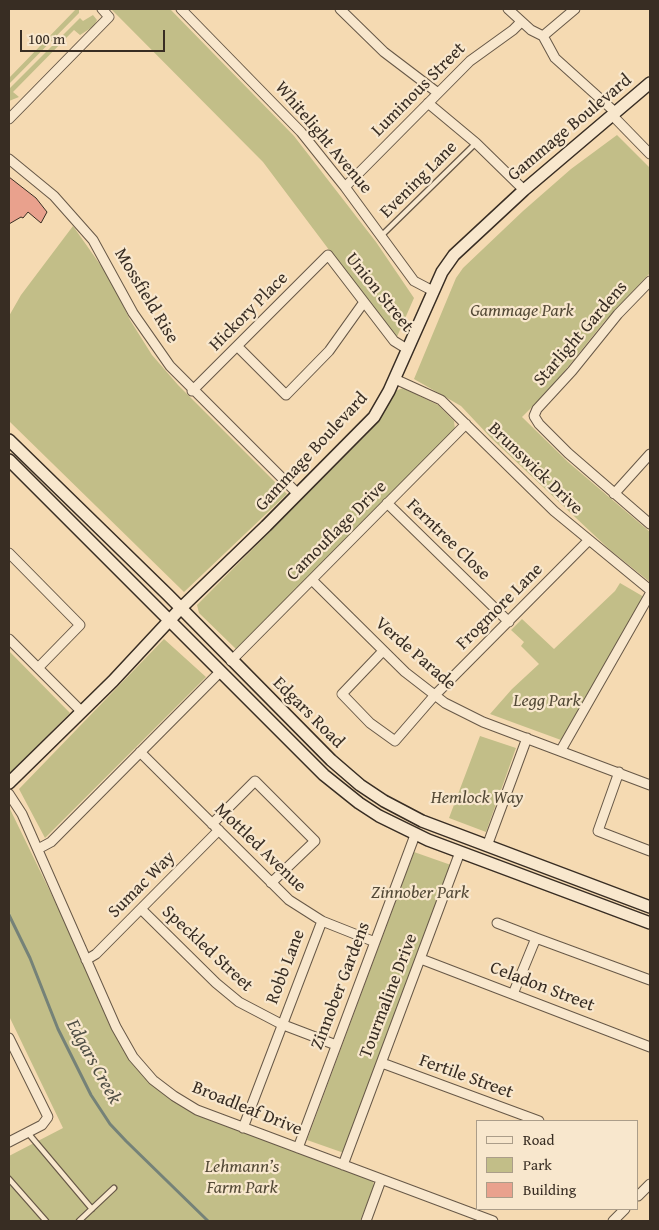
<!DOCTYPE html>
<meta charset="utf-8">
<style>
body{margin:0}
#map{position:relative;width:659px;height:1230px;overflow:hidden;background:#f5dab2;font-family:"Gentium Book Plus",serif}
canvas{display:block}
.frame{position:absolute;inset:0;border:10px solid #382d23;pointer-events:none}
.legend{position:absolute;left:476px;top:1120px;width:162px;height:90px;box-sizing:border-box;background:#f8e7cd;border:1px solid #ab9d89;margin:0;padding:6px 9px;list-style:none;font-size:15px;color:#382d23}
.legend li{display:flex;align-items:center;gap:10px;height:25px}
.legend b{width:25px;border:1px solid #ab9d89}
.scale{position:absolute;left:20px;top:30px;width:145px;height:22px;box-sizing:border-box;border:2px solid #382d23;border-top:0;padding-left:6px;font-size:15px;line-height:18px;white-space:nowrap;color:#382d23;-webkit-text-stroke:4px #f8e7cd;paint-order:stroke}
</style>
<div id="map">
<canvas width="659" height="1230"></canvas>
<div class="frame"></div>
<ul class="legend">
<li><b style="height:6px;background:#f8e7cd"></b>Road</li>
<li><b style="height:14px;background:#c2be88"></b>Park</li>
<li><b style="height:14px;background:#e9a18d"></b>Building</li>
</ul>
<div class="scale">100 m</div>
</div>
<script>
const ctx = document.querySelector('canvas').getContext('2d');
ctx.lineJoin = 'round';
function fillPath(path, color) { ctx.fillStyle = color; ctx.fill(path, 'evenodd'); }
const toPath = rows => new Path2D(rows.map(r => 'M' + r).join(''));
function strokePath(path, color, width, dash) { ctx.strokeStyle = color; ctx.lineWidth = width; ctx.lineCap = dash ? 'butt' : 'round'; ctx.setLineDash(dash || []); ctx.stroke(path); }
function label(font, color, halo, rows, align = 'center') {
  ctx.font = font + ' "Gentium Book Plus",serif'; ctx.lineWidth = 4.5; ctx.setLineDash([]); ctx.textBaseline = 'middle'; ctx.strokeStyle = halo; ctx.fillStyle = color; for (const [text, x, y, turn = 0] of rows) {
    ctx.save(); ctx.translate(x, y); ctx.rotate((+turn || 0) * Math.PI / 180); ctx.textAlign = isNaN(turn) ? turn : align; if (halo) ctx.strokeText(text, 0, 0); ctx.fillText(text, 0, 0); ctx.restore();
  }
}
fillPath(toPath([
 [76,9,79,9,79,13,9,84,9,78],
 [111,9,170,9,294,136,376,242,414,298,396,339,263,162],
 [93,15,97,20,94,26,80,35,74,30,13,92,19,97,9,101,9,89,80,18,83,21],
 [617,135,650,168,650,273,604,322,551,388,522,417,568,462,650,532,650,582,610,550,491,438,461,406,414,379,456,278,463,268,523,211,571,169],
 [73,226,111,280,130,320,152,355,178,385,287,494,184,592,9,421,9,316,21,295],
 [403,388,438,405,454,421,455,430,236,649,199,613,197,605,366,435,379,421,395,391],
 [620,583,644,597,561,740,490,714,512,689,539,664,521,646,524,642,511,630,522,619,554,649,615,591],
 [164,639,206,677,45,838,19,789],
 [9,651,70,713,9,774],
 [480,736,516,748,486,832,449,818],
 [9,807,79,951,109,1024,132,1063,147,1080,191,1112,373,1180,374,1186,360,1221,9,1221,9,1156,63,1128,9,1016],
 [414,852,451,865,344,1153,307,1140]
]), '#c2be88');
strokePath(toPath([
 [9,915,30,958,58,1029,91,1095,110,1124,126,1141,208,1221]
]), '#758278', 3);
const building = toPath([
 [9,177,36,198,47,212,41,223,28,212,23,218,21,217,9,224,9,177]
]);
fillPath(building, '#e9a18d');
strokePath(building, '#382d23', 1);
const lane = toPath([
 [381,236,476,143],
 [28,1133,92,1209],
 [9,1179,46,1221],
 [79,1221,114,1188]
]);
const street = toPath([
 [181,9,301,132,345,187,414,281,433,291],
 [340,9,384,52,438,93],
 [508,9,531,30,543,36,555,58,615,112],
 [543,36,575,9],
 [428,103,476,143,524,190],
 [612,115,650,154],
 [9,119,109,17,102,9],
 [9,159,54,196,93,240,133,313,170,366,298,494],
 [345,187,470,61,513,30,521,22],
 [650,281,618,314,572,371,537,409,534,416,539,424,568,453,650,524],
 [237,346,286,395,329,351,364,302],
 [395,379,441,400,554,511,650,590],
 [192,391,328,255,394,341,407,349],
 [614,494,650,454],
 [387,503,509,622],
 [9,553,80,625,38,668],
 [312,580,405,672,445,703,483,722,650,785],
 [9,639,82,712],
 [383,651,342,694,370,723,395,741,434,696,588,541],
 [231,661,466,424],
 [561,750,650,594],
 [140,752,289,900,322,921,375,942],
 [619,772,598,831,650,851],
 [9,794,22,814,116,1027,133,1057,153,1080,174,1096,197,1110,493,1221],
 [212,824,255,781,315,841,271,883],
 [487,846,527,738],
 [38,849,51,842,220,672],
 [141,909,216,983,239,1002,281,1024,336,1045],
 [497,923,536,938],
 [421,959,650,1047],
 [86,960,96,954,219,830],
 [513,994,536,938,650,980],
 [9,1038,48,1117,42,1125,9,1142],
 [382,1063,539,1121],
 [243,1128,322,921],
 [298,1148,415,835],
 [343,1165,460,852],
 [638,1196,650,1184],
 [366,1221,381,1180],
 [613,1221,625,1209]
]);
const secondary = toPath([
 [9,440,168,595,331,760,360,785,384,801,422,821,650,907],
 [9,460,324,775,359,803,379,816,428,840,650,923],
 [9,783,113,681,181,608,266,526,374,417,389,391,442,272,454,255,524,190,650,83]
]);
strokePath(lane, '#675847', 7);
strokePath(street, '#675847', 11);
strokePath(secondary, '#382d23', 14);
strokePath(lane, '#f8e7cd', 4.5);
strokePath(street, '#f8e7cd', 9);
strokePath(secondary, '#f8e7cd', 11);
label('18px', '#382d23', '#f8e7cd', [
 ["Luminous Street",419,90,-45],
 ["Gammage Boulevard",570,128,-40],
 ["Whitelight Avenue",323,138,50],
 ["Evening Lane",419,180,-45],
 ["Union Street",379,293,51],
 ["Mossfield Rise",146,296,59],
 ["Hickory Place",249,312,-45],
 ["Starlight Gardens",581,334,-49],
 ["Gammage Boulevard",312,452,-47],
 ["Brunswick Drive",535,469,44],
 ["Camouflage Drive",337,531,-45],
 ["Ferntree Close",448,540,44],
 ["Frogmore Lane",500,607,-45],
 ["Verde Parade",415,654,41],
 ["Edgars Road",308,713,45],
 ["Mottled Avenue",260,848,44],
 ["Sumac Way",142,885,-45],
 ["Speckled Street",207,949,43],
 ["Robb Lane",286,967,-69],
 ["Zinnober Gardens",341,986,-69],
 ["Celadon Street",542,987,21],
 ["Tourmaline Drive",389,996,-69],
 ["Fertile Street",466,1077,20],
 ["Broadleaf Drive",247,1109,22]
]);
label('italic 18px', '#544a37', '#f8e7cd', [
 ["Gammage Park",522,311],
 ["Legg Park",547,701],
 ["Hemlock Way",477,798],
 ["Zinnober Park",420,893],
 ["Lehmann’s",242,1167],
 ["Farm Park",242,1188]
]);
label('italic 19px', '#515046', '#f8e7cd', [
 ["Edgars Creek",93,1062,61]
]);
</script>
